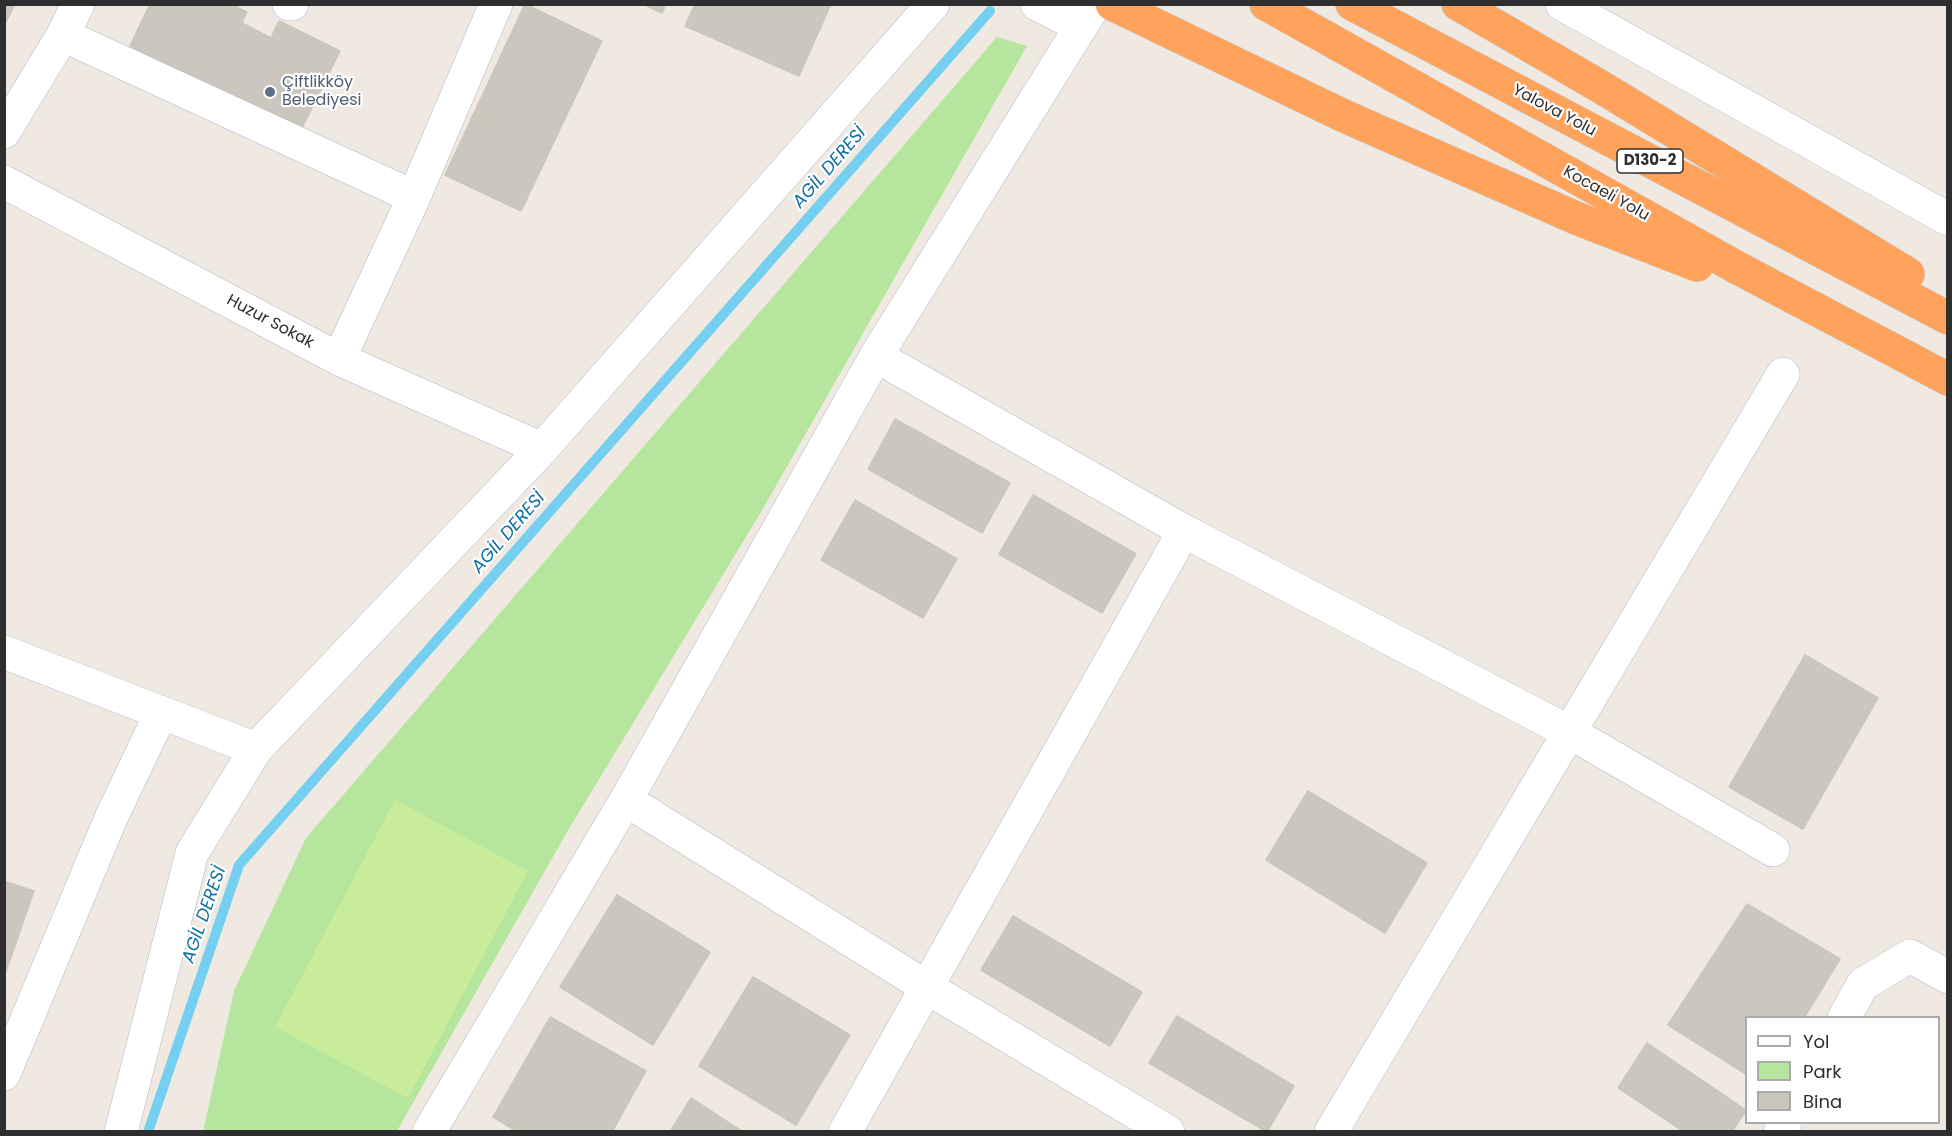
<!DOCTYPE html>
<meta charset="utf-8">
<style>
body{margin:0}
#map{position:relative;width:1952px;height:1136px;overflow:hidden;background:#efe9e1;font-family:Poppins,sans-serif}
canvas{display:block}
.frame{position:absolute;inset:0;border:6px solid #2e2e2e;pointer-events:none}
.legend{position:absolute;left:1745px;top:1016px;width:195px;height:108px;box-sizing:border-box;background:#fff;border:2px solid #ababab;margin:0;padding:8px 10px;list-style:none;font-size:18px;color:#2e2e2e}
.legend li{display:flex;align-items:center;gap:12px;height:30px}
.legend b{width:30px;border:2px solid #ababab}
</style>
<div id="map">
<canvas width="1952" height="1136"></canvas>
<div class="frame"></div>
<ul class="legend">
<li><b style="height:8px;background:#fff"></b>Yol</li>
<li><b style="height:16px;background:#b6e59e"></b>Park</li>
<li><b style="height:16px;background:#cbc7bf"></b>Bina</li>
</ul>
</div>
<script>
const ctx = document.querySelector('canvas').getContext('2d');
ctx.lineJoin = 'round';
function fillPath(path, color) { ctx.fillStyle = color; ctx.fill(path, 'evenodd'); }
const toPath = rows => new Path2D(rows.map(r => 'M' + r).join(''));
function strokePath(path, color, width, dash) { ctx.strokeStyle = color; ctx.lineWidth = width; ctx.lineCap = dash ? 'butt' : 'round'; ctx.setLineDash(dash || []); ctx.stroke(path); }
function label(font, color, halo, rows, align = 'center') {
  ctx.font = font + ' Poppins,sans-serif'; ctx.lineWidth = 4.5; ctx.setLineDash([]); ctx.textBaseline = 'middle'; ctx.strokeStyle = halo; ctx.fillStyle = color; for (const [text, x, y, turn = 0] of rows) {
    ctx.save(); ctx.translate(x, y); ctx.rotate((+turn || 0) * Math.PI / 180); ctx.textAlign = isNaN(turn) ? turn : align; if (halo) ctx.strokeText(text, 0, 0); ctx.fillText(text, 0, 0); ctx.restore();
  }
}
fillPath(toPath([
 [997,37,1027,46,761,512,567,832,397,1131,203,1132,234,991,306,838]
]), '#b6e59e');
fillPath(toPath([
 [395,800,528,871,408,1098,275,1027]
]), '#c9ec9a');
strokePath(toPath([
 [148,1132,239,865,990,11]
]), '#75cff0', 10);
const building = toPath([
 [4,4,15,4,4,26,4,4],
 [150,4,231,4,247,12,242,23,271,38,279,21,340,51,300,132,130,46,150,4],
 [525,4,602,41,521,211,445,175,525,4],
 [643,4,666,4,662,13,643,4],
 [695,4,831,4,799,76,685,26,695,4],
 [895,419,1010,483,982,533,868,469,895,419],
 [1033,495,1136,554,1102,613,999,554,1033,495],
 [855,500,957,559,923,618,821,560,855,500],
 [1805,655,1878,698,1803,829,1729,787,1805,655],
 [1308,791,1427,863,1385,933,1266,860,1308,791],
 [4,881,34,891,4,977,4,881],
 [617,895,710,952,653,1045,560,987,617,895],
 [1747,904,1840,959,1804,1018,1746,1018,1746,1074,1668,1025,1747,904],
 [1013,916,1142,992,1110,1046,981,970,1013,916],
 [753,977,850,1035,796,1125,699,1066,753,977],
 [1177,1016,1294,1086,1267,1132,1149,1063,1177,1016],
 [550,1017,646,1071,612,1132,518,1132,493,1117,550,1017],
 [1647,1043,1746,1110,1732,1132,1684,1132,1618,1088,1647,1043],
 [691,1098,743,1132,670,1132,691,1098]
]);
fillPath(building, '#cbc7bf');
strokePath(building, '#cbc5ba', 1.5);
const minor = toPath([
 [289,4,292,4],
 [1037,4,1080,26],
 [1562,4,1948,219],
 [63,35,414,197],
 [4,132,63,35,78,4],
 [4,182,339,359,542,449],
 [876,356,1184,531,1571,733,1773,850],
 [339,359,414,197,496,4],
 [4,652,256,749],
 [626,800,928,988,1168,1132],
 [1844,1018,1863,984,1910,956,1948,977],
 [4,1074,111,818,161,713],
 [121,1132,192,853,256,749,542,449,933,4],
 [429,1132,626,800,876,356,1095,4],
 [845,1132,1184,531],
 [1331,1132,1783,374],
 [1780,1132,1785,1122]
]);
const highway = toPath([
 [1112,4,1344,116,1576,218,1697,265],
 [1266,4,1736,267,1948,379],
 [1352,4,1948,318],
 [1458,4,1601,87,1908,274]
]);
strokePath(minor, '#b4b7c1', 34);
strokePath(highway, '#c9c9c9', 34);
strokePath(minor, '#fff', 33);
strokePath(highway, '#ffa35c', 33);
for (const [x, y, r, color] of [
 [270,92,6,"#5c6f8a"]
]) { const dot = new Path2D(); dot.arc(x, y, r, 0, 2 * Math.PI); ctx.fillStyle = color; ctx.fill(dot); strokePath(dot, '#fff', 2); }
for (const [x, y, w] of [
 [1650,161,66]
]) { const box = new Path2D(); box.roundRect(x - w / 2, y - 12, w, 24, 4.5); ctx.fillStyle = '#fff'; ctx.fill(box); strokePath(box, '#2e2e2e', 1.5); }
label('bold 15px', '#2e2e2e', null, [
 ["D130-2",1650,161]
]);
label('16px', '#4e5e75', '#fff', [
 ["Çiftlikköy",282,83],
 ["Belediyesi",282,101]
], 'left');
label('16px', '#2e2e2e', '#fff', [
 ["Yalova Yolu",1554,111,28],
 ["Kocaeli̇ Yolu",1606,194,29],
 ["Huzur Sokak",270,322,28]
]);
label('italic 18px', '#0d6fa3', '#fff', [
 ["AGİL DERESİ",830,168,-49],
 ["AGİL DERESİ",509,533,-49],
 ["AGİL DERESİ",205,915,-71]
]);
</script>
